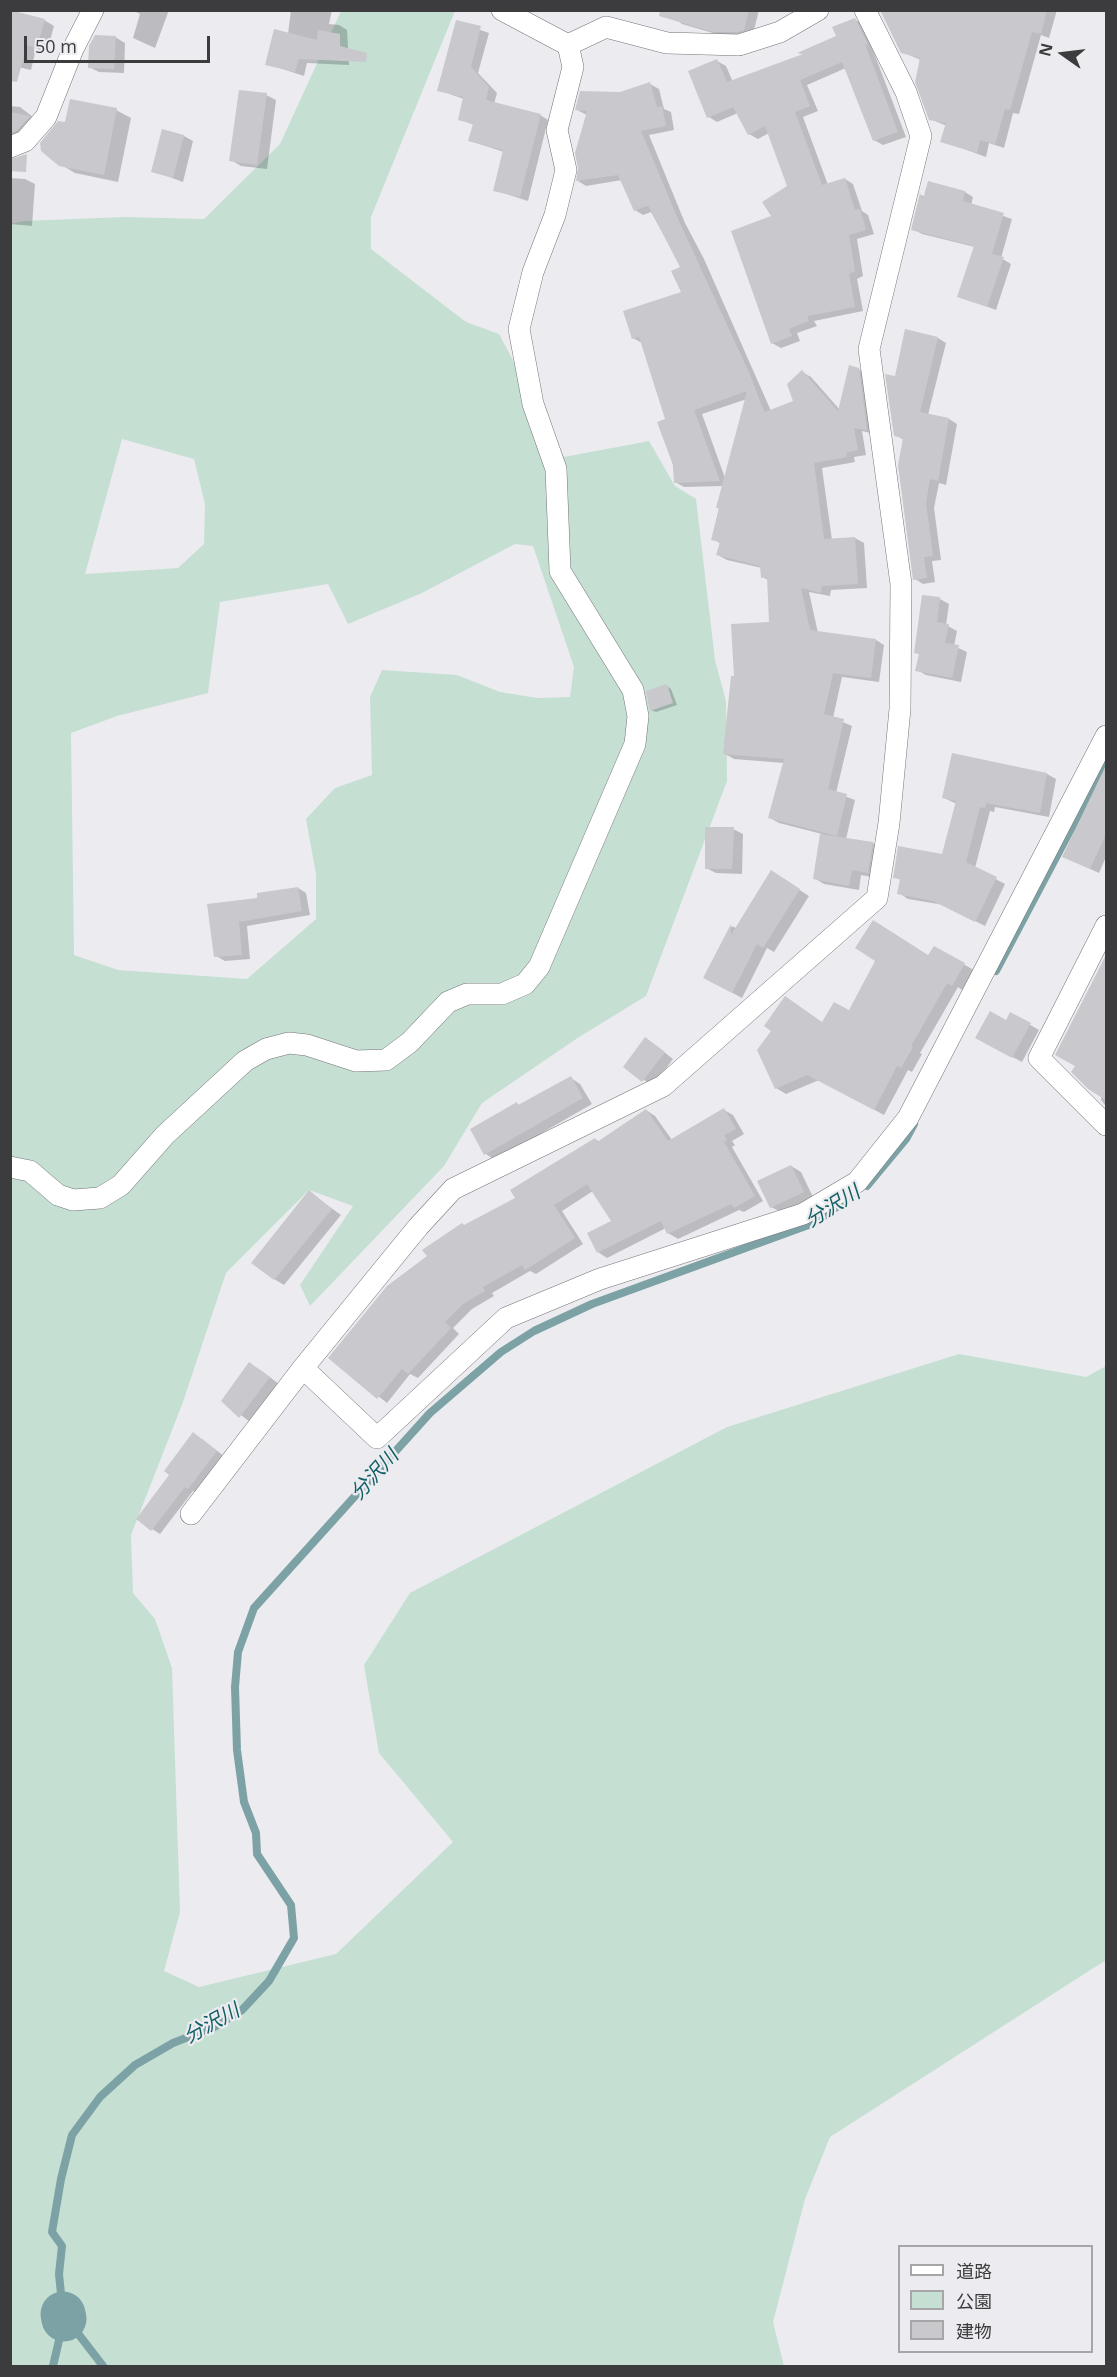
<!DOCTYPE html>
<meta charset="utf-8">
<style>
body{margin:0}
#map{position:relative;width:1117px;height:2377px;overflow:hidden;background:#ececf0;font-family:"Open Sans","Noto Sans JP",sans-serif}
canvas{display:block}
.frame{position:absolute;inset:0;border:12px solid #3c3c3e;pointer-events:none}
.legend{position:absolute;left:898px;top:2245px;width:195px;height:108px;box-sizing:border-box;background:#ececf0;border:2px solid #a6a6a9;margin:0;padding:8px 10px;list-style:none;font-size:18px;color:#3c3c3e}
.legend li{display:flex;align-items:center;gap:12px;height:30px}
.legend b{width:30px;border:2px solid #a6a6a9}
.north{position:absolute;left:1033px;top:24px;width:60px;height:60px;-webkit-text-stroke:4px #ececf0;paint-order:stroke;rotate:284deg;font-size:16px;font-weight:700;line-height:24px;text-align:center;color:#3c3c3e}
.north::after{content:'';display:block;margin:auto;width:21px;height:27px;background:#3c3c3e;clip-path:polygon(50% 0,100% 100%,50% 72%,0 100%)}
.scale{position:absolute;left:24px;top:36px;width:186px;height:27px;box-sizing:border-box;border:3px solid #3c3c3e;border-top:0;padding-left:8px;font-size:18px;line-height:21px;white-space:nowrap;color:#3c3c3e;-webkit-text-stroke:4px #ececf0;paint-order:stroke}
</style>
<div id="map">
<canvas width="1117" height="2377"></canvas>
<div class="frame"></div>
<ul class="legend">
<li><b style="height:8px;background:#fff"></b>道路</li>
<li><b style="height:16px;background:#c5dfd3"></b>公園</li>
<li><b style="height:16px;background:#c8c8cd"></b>建物</li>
</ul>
<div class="north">N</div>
<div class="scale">50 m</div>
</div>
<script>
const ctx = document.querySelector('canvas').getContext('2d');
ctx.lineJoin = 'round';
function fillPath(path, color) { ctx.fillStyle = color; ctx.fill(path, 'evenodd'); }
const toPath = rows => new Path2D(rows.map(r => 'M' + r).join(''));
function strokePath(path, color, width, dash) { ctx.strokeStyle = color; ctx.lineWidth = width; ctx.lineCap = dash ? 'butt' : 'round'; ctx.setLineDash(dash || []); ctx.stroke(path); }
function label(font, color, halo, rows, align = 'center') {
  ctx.font = font + ' "Open Sans","Noto Sans JP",sans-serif'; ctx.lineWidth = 4.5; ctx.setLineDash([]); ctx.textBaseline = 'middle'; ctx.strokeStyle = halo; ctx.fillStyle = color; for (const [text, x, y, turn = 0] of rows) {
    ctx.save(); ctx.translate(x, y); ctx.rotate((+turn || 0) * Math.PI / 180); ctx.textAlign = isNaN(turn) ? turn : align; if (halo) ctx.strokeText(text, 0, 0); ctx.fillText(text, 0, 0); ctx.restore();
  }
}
fillPath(toPath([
 [341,11,455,11,371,217,371,249,466,322,499,334,564,457,649,441,675,486,696,499,715,660,726,701,727,781,646,996,579,1037,482,1103,444,1166,310,1306,300,1285,353,1206,309,1190,226,1273,183,1402,131,1535,133,1593,155,1619,172,1668,180,1912,164,1971,199,1987,336,1954,453,1842,379,1753,364,1665,410,1593,727,1427,959,1354,1086,1377,1106,1366,1106,1960,830,2137,805,2199,773,2322,784,2366,11,2366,10,224,23,221,125,217,204,219,280,144],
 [122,439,194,459,205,504,204,544,178,568,85,574],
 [515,544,533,546,574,667,570,697,537,698,500,692,457,675,382,670,370,697,372,775,335,788,306,819,316,874,316,919,247,979,118,970,74,955,71,733,117,716,208,693,220,602,328,584,348,624,422,593]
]), '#c5dfd3');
fillPath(toPath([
 [132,10,169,10,155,48,133,38,140,14],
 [291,10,332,10,329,24,339,25,347,30,349,65,307,63,304,76,267,64,288,34],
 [664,10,759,10,753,34,723,36,682,24],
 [881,10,1057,10,1049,38,1041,35,1019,114,1013,113,1004,148,989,143,986,157,942,141,947,126,930,119,921,60,902,52],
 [854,19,863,24,906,137,883,145,874,140,846,68,807,85,818,111,803,117,828,185,845,179,853,184,862,211,868,215,874,234,857,239,863,276,857,279,863,311,814,321,817,326,797,333,800,341,781,348,772,343,773,217,788,187,769,133,758,139,749,134,738,113,717,122,709,117,717,61,726,66,733,82,804,55,800,53,838,37],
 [44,20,54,26,47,52,36,49,31,70,10,65],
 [457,22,489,33,478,73,497,93,494,104,540,115,548,120,528,201,494,190,504,152,470,141,474,125,459,119,464,99,438,90],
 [115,37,125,43,124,73,99,72,89,67],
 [650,84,659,89,664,109,671,112,674,130,649,135,685,223,704,259,771,411,795,402,802,372,811,377,840,410,858,369,867,374,875,434,862,431,866,455,854,457,855,462,822,468,832,540,855,538,864,543,867,588,831,590,830,596,809,592,818,633,876,640,884,645,879,682,842,677,833,718,852,726,836,793,855,800,846,839,873,843,882,849,877,878,861,875,859,890,824,884,814,878,822,834,779,823,770,818,784,763,734,759,725,754,735,678,771,623,768,580,763,577,762,568,727,560,718,555,721,544,713,539,723,486,684,487,675,482,667,420,642,343,633,338,683,293,682,268,651,212,643,215,635,210,622,180,586,186,578,181,587,115,577,110],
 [747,399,725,478,702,414],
 [266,95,276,100,267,169,241,166,231,160],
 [10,106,20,107,41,123,10,138],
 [116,110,131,118,118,182,75,173,60,164,66,124],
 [184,136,193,141,183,182,153,171],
 [10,178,25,179,35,184,32,226,10,224],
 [965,192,973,197,971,205,1012,219,1001,258,1011,264,996,310,959,296,975,247,922,234,913,229,921,195,925,197],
 [938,338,946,343,928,415,949,419,957,424,946,485,939,483,934,508,941,560,932,561,935,582,923,584,915,579,904,440,895,435,896,378],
 [923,596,940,599,949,604,946,625,957,631,954,646,967,652,961,682,926,675,917,670,920,655,916,652],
 [667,686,671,689,677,705,656,712,651,710],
 [1106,766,1106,857,1099,873,1073,861],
 [1047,774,1056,779,1049,817,995,807,994,812,990,811,975,868,1005,884,985,926,944,905,908,899,899,893,901,880,895,877,943,856,957,804,944,798],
 [733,829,743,834,742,874,716,873,706,868],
 [771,872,809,896,774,952,767,948,742,998,705,978,732,926,736,928],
 [298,888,306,893,310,915,247,926,250,959,225,961,216,956,209,905,259,899],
 [934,948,974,970,962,990,958,987,920,1053,922,1054,912,1072,908,1070,884,1115,819,1080,786,1094,776,1088,823,1023,849,1012,877,960,929,957],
 [1106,956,1106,1106,1101,1100],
 [1011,1014,1039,1030,1022,1062,977,1038,1007,1022],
 [655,1045,673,1059,653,1086,625,1067],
 [571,1078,580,1084,592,1104,495,1160,486,1154,472,1130,517,1104,520,1105],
 [646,1110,655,1116,672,1140,724,1110,733,1115,744,1134,732,1141,735,1145,732,1147,763,1201,744,1212,739,1210,678,1239,668,1233,666,1228,607,1258,598,1252,613,1222,593,1191,562,1211,583,1244,536,1274,530,1271,492,1293,494,1296,472,1309,453,1328,459,1334,418,1378,410,1374,387,1403,330,1358,465,1226,517,1198,595,1139,600,1142],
 [791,1166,801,1172,813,1197,781,1212,771,1207],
 [309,1192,341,1215,284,1285,274,1279],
 [259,1369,279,1384,250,1422,223,1401],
 [202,1439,225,1457,197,1493,193,1491,160,1534,152,1529]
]), '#0003');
strokePath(toPath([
 [996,971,1106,763],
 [867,1186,906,1139,914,1124],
 [53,2366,64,2319],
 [103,2366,63,2314,59,2274,62,2246,52,2232,61,2179,72,2135,100,2097,135,2065,173,2043,214,2027,242,2010,269,1981,294,1938,291,1905,257,1854,256,1833,244,1802,237,1750,235,1687,238,1652,254,1608,430,1413,501,1352,534,1331,592,1304,814,1223,845,1201]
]), '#7da2a5', 8);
strokePath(toPath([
 [63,2314,64,2319]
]), '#7da2a5', 45);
fillPath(toPath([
 [10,10,45,19,37,48,27,45,17,82,10,81],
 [660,10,749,10,744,30,737,32,713,32,659,16],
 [880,10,1047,10,1041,34,1032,32,1010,110,1005,109,995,144,980,140,977,153,940,142,946,123,929,120,915,82,920,58,901,53],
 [855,18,868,45,865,44,898,132,873,141,842,62,800,80,810,106,795,112,822,185,845,178,855,210,860,209,866,230,849,235,855,271,849,274,855,307,807,316,809,321,789,329,792,336,771,344,731,231,771,216,762,202,787,186,765,126,748,135,733,107,707,118,688,71,717,59,727,82,803,54,797,53,836,36,832,27],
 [456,20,481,26,471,67,489,87,486,100,541,114,520,197,493,191,503,150,468,141,473,124,458,120,463,97,437,91],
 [274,29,317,40,318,30,340,34,340,46,367,53,366,62,299,59,295,72,265,65],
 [95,35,116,36,114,69,88,68,89,46],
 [650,82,657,107,662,106,666,126,641,131,677,217,751,377,762,407,765,412,793,401,787,384,802,370,838,411,849,365,859,368,867,430,854,428,858,450,846,453,847,457,814,463,824,539,855,537,858,584,822,586,821,593,801,588,810,630,876,639,871,678,833,673,824,714,844,719,828,789,847,794,837,836,768,818,784,759,723,754,731,676,734,676,731,624,769,622,767,577,761,578,760,566,716,555,720,542,711,540,719,508,716,508,747,391,694,410,720,481,674,483,673,465,657,422,665,419,639,337,632,339,623,311,681,292,671,271,680,267,649,207,646,206,634,211,618,175,576,181,578,168,575,153,587,111,575,110,580,91,620,92],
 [239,90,267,93,257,165,229,161],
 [70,99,117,108,104,175,59,166,41,151,40,143,58,121,65,122],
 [10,112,30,116,17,130,10,133],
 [162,129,184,135,173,178,151,172],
 [27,154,26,172,10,171,10,159],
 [928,181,965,191,963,201,1004,213,992,254,1004,257,987,307,957,297,974,246,911,230,920,193,923,199],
 [905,329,938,337,920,412,949,418,938,481,930,479,926,503,933,556,924,557,927,578,913,580,898,465,903,438,894,436,885,374,895,376],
 [922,595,940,597,937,622,949,624,945,643,959,645,952,678,915,671,919,654,914,653],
 [667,684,673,703,650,711,646,691],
 [952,753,1047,773,1040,813,986,803,985,808,980,807,966,862,997,877,975,922,933,901,897,894,900,879,893,878,898,846,942,854,956,801,942,798],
 [1107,763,1107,832,1090,869,1062,857],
 [705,827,734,827,732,869,705,869],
 [820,834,873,842,868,873,852,870,849,886,813,879],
 [771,870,800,889,763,948,757,944,732,993,703,978,731,924,731,935],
 [298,887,302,911,239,922,242,955,214,957,207,904,257,898,257,893],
 [873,920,928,955,934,946,965,963,952,986,947,983,911,1046,913,1047,901,1068,897,1066,874,1110,807,1075,775,1089,757,1050,771,1031,764,1026,785,996,822,1022,834,1002,849,1010,875,961,855,948],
 [1107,953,1107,1101,1088,1089,1071,1072,1075,1066,1055,1055],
 [990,1011,1006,1020,1010,1012,1031,1023,1012,1058,975,1038],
 [645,1037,665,1052,642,1082,623,1067],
 [571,1076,583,1098,484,1155,470,1129,517,1102,518,1105],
 [724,1108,736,1129,724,1135,727,1140,724,1142,755,1196,734,1208,731,1204,667,1234,661,1221,597,1253,587,1233,611,1221,587,1184,554,1205,575,1238,525,1270,522,1265,483,1287,485,1291,463,1304,445,1322,451,1328,408,1374,402,1369,377,1399,328,1358,387,1286,427,1256,422,1250,462,1223,464,1225,515,1198,510,1190,595,1138,597,1142,646,1109,668,1141],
 [791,1165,804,1192,770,1208,757,1181],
 [309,1190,332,1209,274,1280,251,1263],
 [249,1362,270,1377,239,1418,221,1401],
 [193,1432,217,1451,188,1489,185,1487,151,1531,136,1519,169,1475,164,1471]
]), '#c8c8cd');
const street = toPath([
 [568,45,606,27,667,43,739,45,780,32,818,10],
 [10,147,25,141,46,117,73,49,93,10],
 [1106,926,1039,1058,1106,1125],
 [10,1167,30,1171,58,1195,73,1200,100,1198,121,1185,165,1135,245,1061,266,1049,289,1043,307,1045,356,1061,386,1060,410,1042,448,1002,467,994,502,994,525,984,539,967,635,744,638,716,633,690,560,571,556,469,533,404,519,329,533,272,555,215,566,170,557,130,573,67,568,45,502,10],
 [303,1368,377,1438,506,1318,600,1279,803,1214,857,1182,908,1118,1106,736],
 [191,1514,303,1368,418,1227,453,1189,663,1086,877,898,889,823,900,709,901,584,869,349,921,136,906,92,865,10]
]);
strokePath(street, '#757579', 22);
strokePath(street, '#fff', 21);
label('italic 20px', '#0f5f64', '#ececf0', [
 ["分沢川",833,1207,-32],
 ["分沢川",375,1475,-48],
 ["分沢川",212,2024,-29]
]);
</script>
